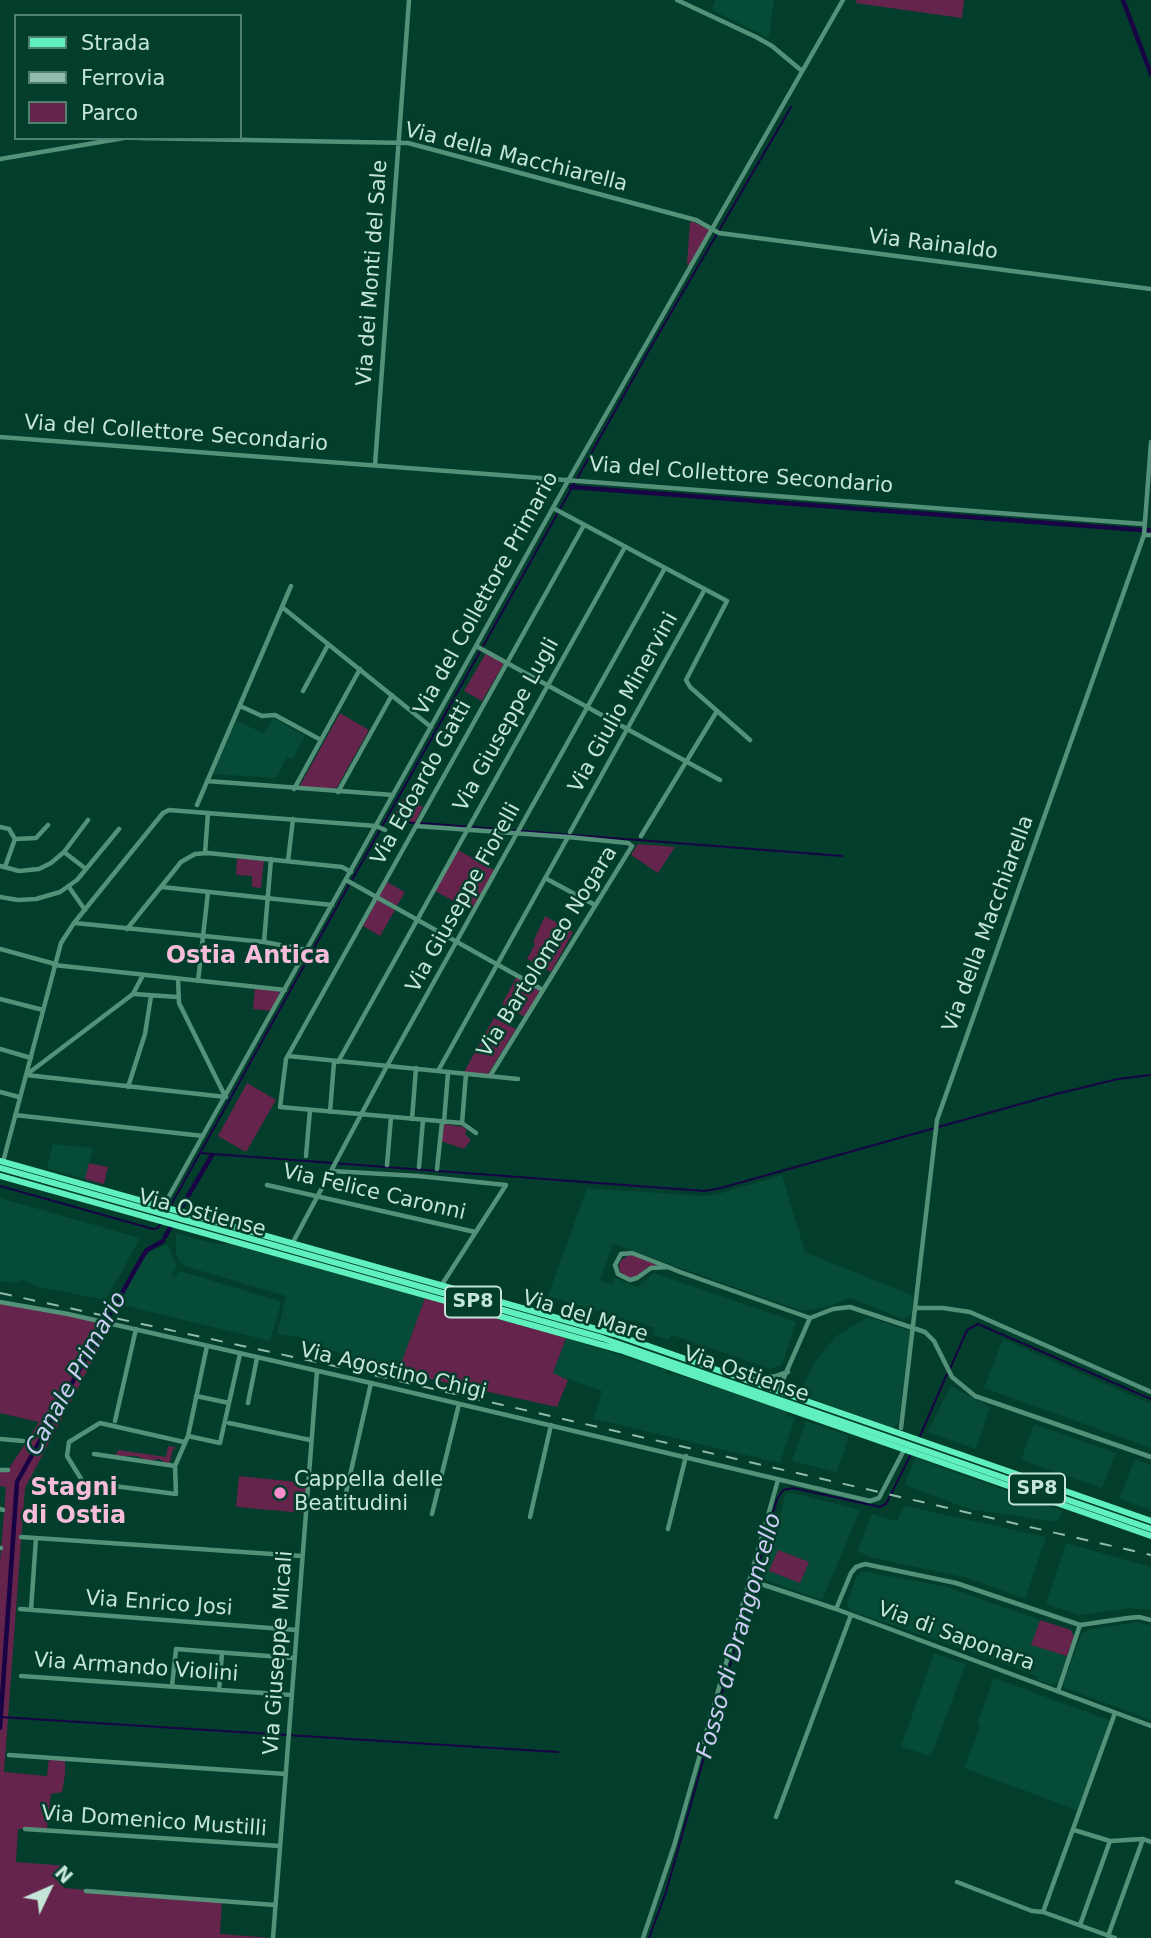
<!DOCTYPE html>
<style>
body{margin:0}
#map{position:relative;width:1151px;height:1938px;overflow:hidden;background:#033e2c;font-family:"DejaVu Sans",sans-serif}
canvas{display:block}
.legend{position:absolute;left:14px;top:14px;width:228px;height:126px;box-sizing:border-box;background:#033e2c;border:2px solid #508170;margin:0;padding:9px 12px;list-style:none;font-size:21px;color:#c4e5d7}
.legend li{display:flex;align-items:center;gap:14px;height:35px}
.legend b{width:35px;border:2px solid #508170}
.north{position:absolute;left:14px;top:1854px;width:70px;height:70px;-webkit-text-stroke:5px #033e2c;paint-order:stroke;rotate:46deg;font-size:19px;font-weight:700;line-height:28px;text-align:center;color:#c4e5d7}
.north::after{content:'';display:block;margin:auto;width:24px;height:32px;background:#c4e5d7;clip-path:polygon(50% 0,100% 100%,50% 72%,0 100%)}
</style>
<div id="map">
<canvas width="1151" height="1938"></canvas>
<ul class="legend">
<li><b style="height:9px;background:#60f0bd"></b>Strada</li>
<li><b style="height:9px;background:#93bbac"></b>Ferrovia</li>
<li><b style="height:19px;background:#65244b"></b>Parco</li>
</ul>
<div class="north">N</div>
</div>
<script>
const ctx = document.querySelector('canvas').getContext('2d');
ctx.lineJoin = 'round';
function fillPath(path, color) { ctx.fillStyle = color; ctx.fill(path, 'evenodd'); }
const toPath = rows => new Path2D(rows.map(r => 'M' + r).join(''));
function strokePath(path, color, width, dash) { ctx.strokeStyle = color; ctx.lineWidth = width; ctx.lineCap = dash ? 'butt' : 'round'; ctx.setLineDash(dash || []); ctx.stroke(path); }
function label(font, color, halo, rows, align = 'center') {
  ctx.font = font + ' "DejaVu Sans",sans-serif'; ctx.lineWidth = 5; ctx.setLineDash([]); ctx.textBaseline = 'middle'; ctx.strokeStyle = halo; ctx.fillStyle = color; for (const [text, x, y, turn = 0] of rows) {
    ctx.save(); ctx.translate(x, y); ctx.rotate((+turn || 0) * Math.PI / 180); ctx.textAlign = isNaN(turn) ? turn : align; if (halo) ctx.strokeText(text, 0, 0); ctx.fillText(text, 0, 0); ctx.restore();
  }
}
fillPath(toPath([
 [715,0,774,0,769,38,712,10],
 [273,718,305,736,293,759,287,757,276,778,213,774,236,721,264,733],
 [53,1144,93,1148,85,1179,47,1168],
 [782,1175,805,1252,913,1296,911,1315,903,1319,850,1298,827,1307,802,1311,613,1244,600,1280,612,1284,615,1278,637,1287,654,1273,796,1322,782,1365,770,1369,672,1335,669,1340,653,1335,655,1328,548,1296,587,1188,704,1196,722,1193],
 [0,1198,140,1238,106,1300,39,1287,22,1279,19,1283,0,1281],
 [176,1233,215,1244,234,1244,425,1298,398,1372,358,1360,298,1337,277,1334,286,1296,185,1266,179,1261,176,1254],
 [168,1244,177,1268,171,1274,174,1277,180,1271,279,1301,281,1303,270,1341,118,1304,145,1256,151,1251],
 [867,1317,910,1331,898,1425,895,1425,895,1429,810,1398,812,1391,803,1388,811,1368,835,1337],
 [566,1338,667,1370,666,1373,672,1375,673,1373,787,1411,787,1416,795,1418,780,1463,594,1419,602,1391,553,1374],
 [1003,1339,1151,1404,1151,1448,984,1388],
 [951,1386,990,1407,976,1449,927,1432],
 [806,1421,849,1436,837,1472,792,1461],
 [1034,1424,1116,1453,1102,1488,1021,1460],
 [915,1458,1063,1511,1057,1522,969,1509,905,1485],
 [1135,1459,1151,1465,1151,1510,1119,1499],
 [786,1493,793,1493,860,1510,822,1600,763,1579],
 [905,1506,1046,1537,1025,1599,968,1578,874,1558,857,1551,872,1514,896,1521],
 [1066,1543,1151,1567,1151,1610,1132,1608,1079,1615,1046,1604],
 [863,1571,947,1587,1040,1620,1032,1645,1067,1656,1058,1683,1052,1685,1038,1680,1037,1676,972,1652,851,1611,847,1603,857,1576],
 [1139,1622,1151,1626,1151,1720,1065,1688,1063,1684,1082,1633,1092,1629],
 [934,1653,966,1664,931,1756,901,1747],
 [994,1678,1111,1721,1079,1811,964,1768,980,1726,977,1724]
]), '#054b37');
fillPath(toPath([
 [857,0,964,0,962,18,855,3],
 [690,222,694,222,710,230,689,267,687,264],
 [486,653,504,663,482,701,464,691],
 [340,713,369,730,336,789,299,787],
 [404,797,423,807,415,822,392,820],
 [638,844,675,847,658,873,631,855],
 [458,850,494,870,472,911,435,891],
 [237,858,264,860,261,888,252,887,252,876,236,875],
 [387,882,405,892,397,906,379,896],
 [377,900,395,910,380,936,363,926],
 [545,916,573,932,551,972,527,959,535,944,533,942],
 [517,976,540,990,525,1017,502,1004],
 [255,988,278,991,280,994,271,1011,253,1009],
 [494,1018,516,1029,488,1074,464,1072],
 [247,1083,276,1100,246,1152,218,1136],
 [444,1124,463,1127,467,1130,465,1134,471,1140,464,1149,441,1141],
 [89,1163,108,1167,104,1184,85,1179],
 [629,1255,633,1255,658,1265,648,1267,636,1277,628,1278,620,1272,619,1265,621,1260],
 [425,1298,566,1338,553,1373,568,1380,557,1407,398,1372],
 [0,1302,112,1324,25,1488,4,1772,47,1776,49,1758,65,1759,65,1775,62,1792,51,1794,47,1828,18,1829,16,1862,68,1866,64,1888,222,1901,220,1934,273,1938,0,1938,0,1563,6,1487,0,1486,0,1470,8,1470,39,1422,0,1413],
 [168,1446,178,1448,173,1449,169,1465,159,1459,149,1461,136,1456,114,1456,119,1450,166,1457],
 [239,1476,307,1483,305,1513,236,1507],
 [778,1550,809,1562,800,1583,769,1571],
 [1040,1620,1071,1630,1074,1637,1067,1656,1031,1645]
]), '#65244b');
strokePath(toPath([
 [386,821,415,823],
 [421,823,842,856],
 [352,880,648,352,791,107],
 [200,1153,704,1191,721,1188,1056,1094,1118,1079,1151,1075],
 [0,1186,153,1229,158,1228,161,1223],
 [171,1205,349,885],
 [950,1369,967,1330,978,1324,1151,1399],
 [920,1436,947,1374],
 [755,1579,777,1499,783,1490,793,1488,880,1507,886,1504,911,1454],
 [0,1717,558,1752],
 [649,1938,666,1892,753,1584]
]), '#180445', 2);
strokePath(toPath([
 [1123,0,1151,74],
 [571,487,1141,530],
 [1147,530,1151,531],
 [181,1208,212,1155],
 [165,1237,170,1228],
 [0,1728,17,1482,141,1259,147,1250,163,1241]
]), '#180445', 4.5);
strokePath(toPath([
 [677,0,756,37,772,46,802,71],
 [139,138,408,143,696,220,719,233,1151,289],
 [0,159,124,138],
 [0,437,1144,524],
 [375,465,409,0],
 [553,508,727,601,686,680,690,687,750,740],
 [1144,535,1151,535],
 [282,607,431,727],
 [476,646,720,780],
 [303,691,328,645],
 [240,706,262,716,275,715,321,740],
 [207,781,393,795],
 [294,789,360,669],
 [338,792,392,695],
 [197,805,291,586],
 [416,826,568,837,628,843,632,846,490,1076],
 [0,827,9,829,15,839,5,867],
 [570,832,705,589],
 [641,836,717,711],
 [15,839,36,838,48,825],
 [64,852,86,869],
 [205,853,208,813],
 [288,861,293,819],
 [0,866,19,871,39,869,51,863,64,852,88,820],
 [545,878,595,905],
 [346,880,543,990],
 [69,887,85,910],
 [162,887,332,905],
 [0,897,18,900,36,899,60,892,77,880,119,829],
 [75,923,264,942,307,950],
 [127,929,181,862,195,854,208,853,342,867,351,872],
 [264,942,271,859],
 [0,949,55,964],
 [54,965,285,990],
 [178,979,179,1003,225,1096],
 [198,981,208,892],
 [134,994,177,997],
 [0,999,43,1010],
 [0,1049,31,1058],
 [288,1056,518,1079],
 [338,1062,625,547],
 [438,1071,568,837],
 [26,1075,226,1097],
 [26,1075,133,994,143,975],
 [128,1087,145,1034,151,996],
 [0,1092,19,1097],
 [330,1112,334,1062],
 [15,1115,203,1136],
 [412,1119,416,1068],
 [444,1122,448,1073],
 [462,1123,466,1074],
 [476,1133,462,1123,280,1107,286,1059,584,525],
 [306,1156,310,1110],
 [3,1162,61,943,74,923,163,813,169,810,194,812,376,826,385,830],
 [387,1165,391,1117],
 [419,1167,423,1120],
 [437,1169,442,1122],
 [331,1171,418,1176,506,1185,441,1286],
 [267,1185,475,1232],
 [163,1207,569,479,843,0],
 [292,1244,387,1066,665,568],
 [668,1267,651,1268,637,1278,630,1280,618,1274,615,1265,621,1254,632,1253,668,1267,680,1272,810,1318],
 [0,1302,68,1314,371,1383,870,1501,879,1498,904,1450],
 [915,1308,943,1308,970,1312,1151,1392],
 [749,1380,776,1376,788,1372],
 [778,1391,810,1318,833,1309,850,1307,925,1332,934,1341,952,1377,975,1396,1151,1457],
 [196,1396,229,1403],
 [248,1403,257,1358],
 [115,1421,136,1329],
 [229,1423,310,1440],
 [901,1428,937,1120,1144,535,1151,442],
 [188,1436,220,1443,240,1354],
 [0,1439,23,1441],
 [184,1442,100,1423,69,1442,67,1456,83,1482,176,1494,175,1466,188,1436,207,1346],
 [94,1454,175,1466],
 [0,1470,8,1470],
 [343,1506,371,1383],
 [0,1509,3,1510],
 [432,1514,459,1404],
 [530,1517,551,1425],
 [668,1529,686,1456],
 [21,1537,302,1556],
 [0,1548,1,1548],
 [749,1580,836,1609,1151,1726],
 [20,1609,296,1630],
 [836,1609,851,1573,856,1567,865,1564,956,1583,1080,1625,1128,1618,1139,1617,1151,1620],
 [31,1610,36,1538],
 [21,1676,292,1695],
 [172,1686,176,1649,294,1658],
 [219,1690,222,1653],
 [1058,1691,1080,1625],
 [9,1755,286,1774],
 [776,1817,851,1615],
 [25,1829,280,1846],
 [1074,1830,1110,1841,1143,1839,1151,1842],
 [957,1882,1032,1911,1043,1912,1115,1938],
 [86,1891,275,1905],
 [1043,1912,1115,1713],
 [1080,1925,1110,1841],
 [1108,1936,1143,1839],
 [273,1938,317,1371],
 [643,1938,674,1846,778,1480]
]), '#539279', 4.5);
strokePath(toPath([
 [0,1161,614,1334,1151,1521],
 [0,1168,602,1338,1151,1529],
 [0,1176,620,1350,1151,1536]
]), '#60f0bd', 6);
strokePath(toPath([
 [0,1293,330,1365,1151,1555]
]), '#93bbac', 2, [12, 12]);
for (const [x, y, r, color] of [
 [280,1493,7,"#f98fca"]
]) { const dot = new Path2D(); dot.arc(x, y, r, 0, 2 * Math.PI); ctx.fillStyle = color; ctx.fill(dot); strokePath(dot, '#033e2c', 2.5); }
for (const [x, y, w] of [
 [473,1302,56],
 [1037,1489,56]
]) { const box = new Path2D(); box.roundRect(x - w / 2, y - 15.5, w, 31, 5); ctx.fillStyle = '#033e2c'; ctx.fill(box); strokePath(box, '#c4e5d7', 2); }
label('bold 19px', '#c4e5d7', null, [
 ["SP8",473,1302],
 ["SP8",1037,1489]
]);
label('21px', '#c4e5d7', '#033e2c', [
 ["Via della Macchiarella",516,158,14],
 ["Via Rainaldo",933,245,7],
 ["Via dei Monti del Sale",373,273,-86],
 ["Via del Collettore Secondario",176,434,4],
 ["Via del Collettore Secondario",741,476,4],
 ["Via del Collettore Primario",487,594,-61],
 ["Via Giulio Minervini",624,703,-61],
 ["Via Giuseppe Lugli",507,725,-61],
 ["Via Edoardo Gatti",422,783,-61],
 ["Via Giuseppe Fiorelli",464,898,-61],
 ["Via della Macchiarella",989,924,-70],
 ["Via Bartolomeo Nogara",548,952,-58],
 ["Via Felice Caronni",374,1193,13],
 ["Via Ostiense",202,1214,15],
 ["Via del Mare",585,1317,17],
 ["Via Agostino Chigi",393,1372,13],
 ["Via Ostiense",746,1375,19],
 ["Via Enrico Josi",159,1604,4],
 ["Via di Saponara",956,1637,20],
 ["Via Giuseppe Micali",279,1653,-86],
 ["Via Armando Violini",136,1668,4],
 ["Via Domenico Mustilli",154,1822,4]
]);
label('21px', '#c4e5d7', '#033e2c', [
 ["Cappella delle",294,1481],
 ["Beatitudini",294,1505]
], 'left');
label('italic 23px', '#cdccf4', '#033e2c', [
 ["Canale Primario",77,1374,-61],
 ["Fosso di Drangoncello",740,1636,-74]
]);
label('bold 24px', '#f8bcdb', '#033e2c', [
 ["Ostia Antica",248,957],
 ["Stagni",74,1489],
 ["di Ostia",74,1517]
]);
</script>
